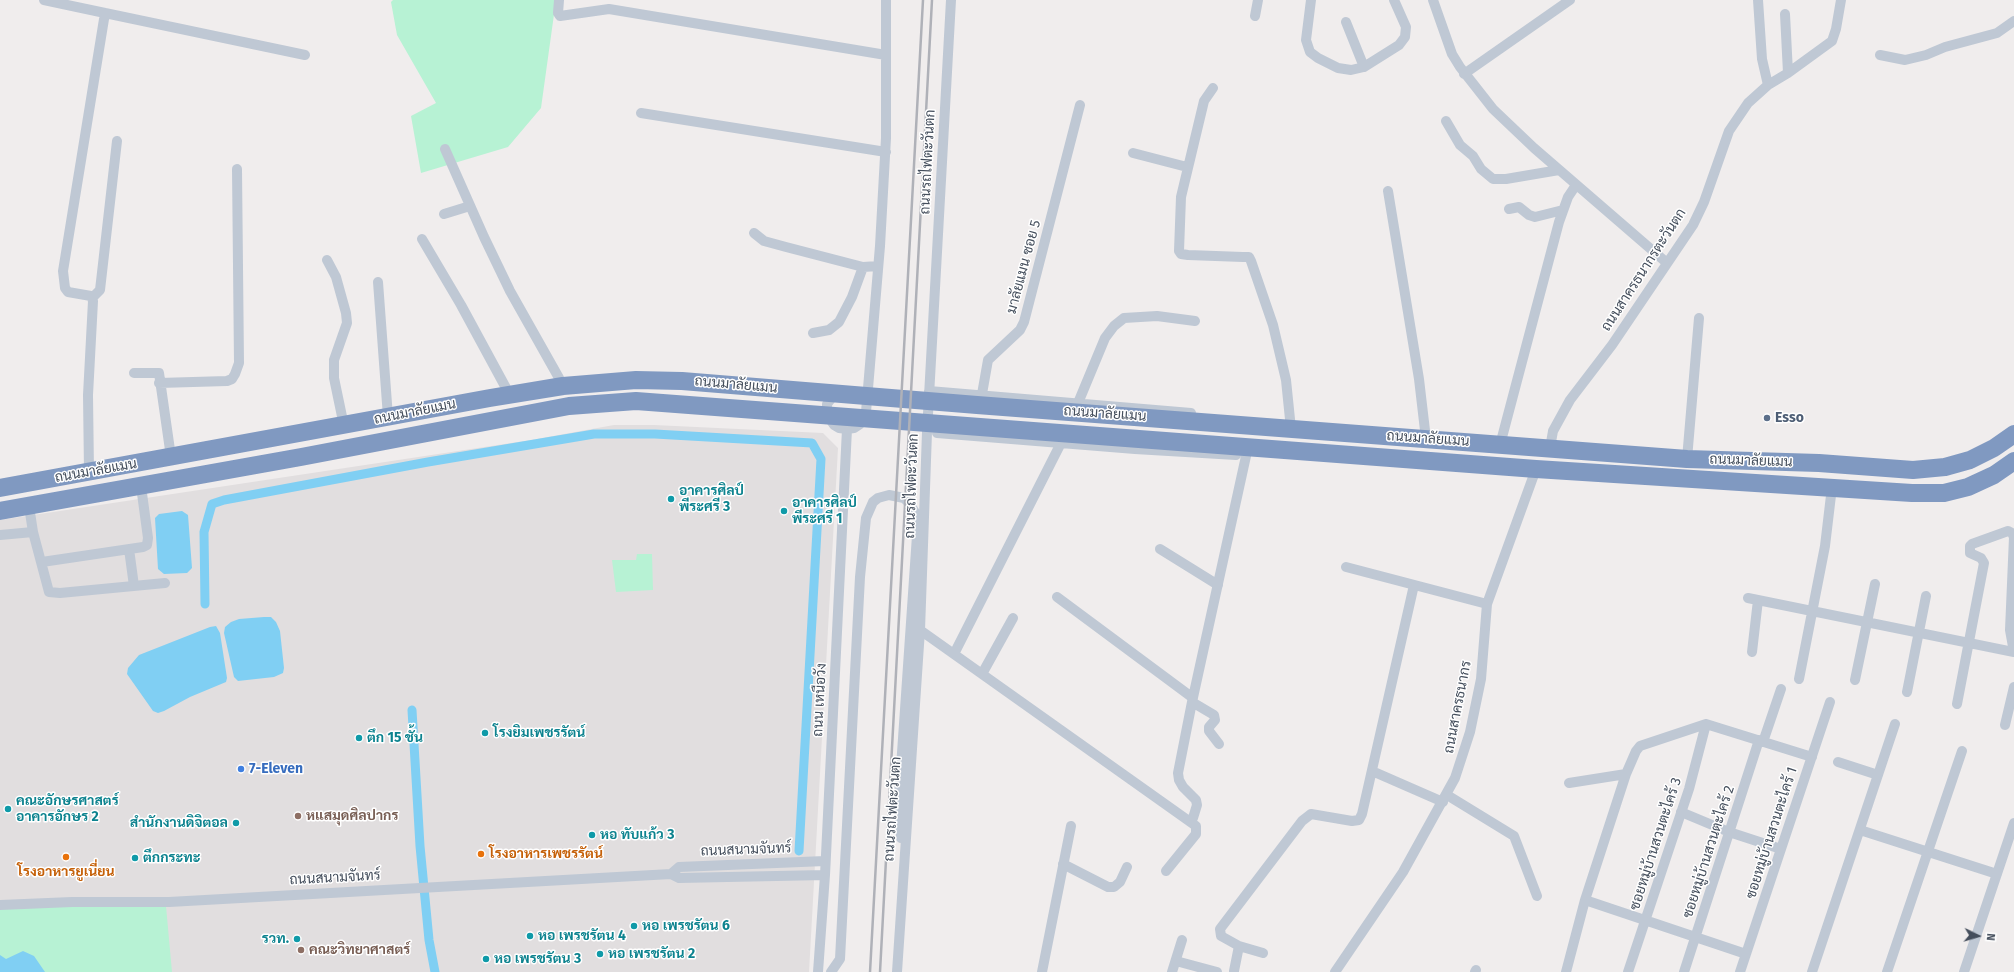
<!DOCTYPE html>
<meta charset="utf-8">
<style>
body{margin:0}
#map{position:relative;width:2014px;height:972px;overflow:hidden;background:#f0eded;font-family:"Fira Sans",sans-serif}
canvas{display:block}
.north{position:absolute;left:1958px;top:916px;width:40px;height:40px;-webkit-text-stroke:3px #fff;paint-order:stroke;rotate:95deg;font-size:11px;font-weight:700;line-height:16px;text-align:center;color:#444e5c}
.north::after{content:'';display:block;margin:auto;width:14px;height:18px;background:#444e5c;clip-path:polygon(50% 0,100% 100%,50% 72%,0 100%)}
</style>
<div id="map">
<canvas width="2014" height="972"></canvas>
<div class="north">N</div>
</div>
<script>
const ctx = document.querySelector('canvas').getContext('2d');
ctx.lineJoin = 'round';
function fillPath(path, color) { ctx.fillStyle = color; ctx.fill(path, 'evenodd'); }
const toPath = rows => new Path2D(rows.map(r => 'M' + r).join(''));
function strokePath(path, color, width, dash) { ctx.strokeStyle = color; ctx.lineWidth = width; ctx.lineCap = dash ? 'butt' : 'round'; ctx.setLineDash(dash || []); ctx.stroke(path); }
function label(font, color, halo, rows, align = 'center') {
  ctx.font = font + ' "Fira Sans",Sarabun,sans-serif'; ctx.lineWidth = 3; ctx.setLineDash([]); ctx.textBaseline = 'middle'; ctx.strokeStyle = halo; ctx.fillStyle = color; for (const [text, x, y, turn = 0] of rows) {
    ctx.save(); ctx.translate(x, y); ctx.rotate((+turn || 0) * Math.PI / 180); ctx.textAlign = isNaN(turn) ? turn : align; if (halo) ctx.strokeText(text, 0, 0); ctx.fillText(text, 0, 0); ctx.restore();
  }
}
fillPath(toPath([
 [614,425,654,425,823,433,838,448,809,972,0,972,0,520,531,440]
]), '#e1dedf');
fillPath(toPath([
 [393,0,556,0,541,108,508,147,421,173,411,116,436,103,397,35,391,2],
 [637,554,652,554,653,590,616,592,612,560,636,560],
 [0,905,166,906,172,972,0,972]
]), '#b7f2d4');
fillPath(toPath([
 [182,511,188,515,192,568,187,573,164,574,158,569,155,518,159,514],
 [264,617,271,617,276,622,280,631,284,668,283,673,274,677,238,681,234,677,224,633,225,627,231,622,239,619],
 [216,626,220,633,227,678,226,682,190,697,164,711,158,713,153,711,127,674,128,668,139,655,210,627],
 [23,951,34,956,45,972,0,972,0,955,6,959]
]), '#80cff3');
strokePath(toPath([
 [205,604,204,532,212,504,224,500,428,462,594,434,655,434,812,443,821,459,799,851],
 [412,710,420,846,429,940,435,972]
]), '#80cff3', 9);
strokePath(toPath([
 [44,0,105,13],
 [559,0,558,13,560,16,609,9,886,55],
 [1311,0,1306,40,1310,52,1318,58,1338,68,1351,70,1364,67,1399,45,1405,37,1406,27,1394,0],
 [1433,0,1452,54,1460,67,1493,109,1534,148,1667,263],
 [1758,0,1762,59,1768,85],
 [1785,14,1788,73],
 [1255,16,1258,0],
 [1346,22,1364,67],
 [1880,55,1905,60,1926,55,1945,47,1997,33,2014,21],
 [1464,74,1570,0],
 [1213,88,1204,101,1181,197,1179,251,1181,254,1188,255,1243,257,1249,257,1251,261,1273,325,1286,380,1291,429],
 [641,113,886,152],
 [1446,121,1460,145,1473,156,1481,169,1493,179,1506,179,1559,170],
 [445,149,484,237,510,291,559,378],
 [1133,153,1187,167],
 [1388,191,1419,379,1426,439],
 [1509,209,1519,207,1529,215,1535,217,1563,210],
 [444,214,470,206],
 [754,233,764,241,786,247,863,267,878,266],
 [422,239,461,305,506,388],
 [327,260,336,277,346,313,347,323,334,360,334,378,344,426],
 [378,282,388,417],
 [92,298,100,290,117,141],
 [813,333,829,330,839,322,852,297,863,267],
 [134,373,159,373,171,457],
 [159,383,227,381,232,379,235,374,239,363,237,169],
 [837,391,827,404,827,415,834,425,839,428,847,429,854,428,860,424,866,412,880,246,886,138,886,0],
 [929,391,1191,413],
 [982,394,988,360,1020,330,1024,322,1080,105],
 [1078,403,1105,338,1114,326,1124,318,1157,316,1195,321],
 [937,433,1135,449,1236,455],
 [1500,445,1559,222,1568,197,1576,185],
 [1550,448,1553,431,1570,400,1612,345,1693,225,1704,202,1729,131,1748,103,1768,85,1788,73,1832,41,1836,29,1841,0],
 [1687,459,1699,318],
 [89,472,88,395,93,301,91,296,68,292,65,288,63,271,105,13,305,55],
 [29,506,33,532],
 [0,535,33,532,49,592,60,593,165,583],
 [129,549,134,586],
 [1160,549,1218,585],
 [42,562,143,547,147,545,148,538,141,486],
 [1346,567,1487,604],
 [1057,597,1193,698],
 [1748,598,2014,652],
 [920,630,1196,826,1196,834,1166,871],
 [1752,652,1758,600],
 [954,654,1061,443],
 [982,674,1013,618],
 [1799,679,1825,546,1832,487],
 [1855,680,1875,584],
 [1907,692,1926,596],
 [1192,702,1214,715,1215,720,1209,727,1209,731,1219,744],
 [1957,704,1984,563,1981,558,1970,553,1970,546,1972,544,2008,531,2012,533,2014,537,2010,630,2014,652],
 [2005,725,2014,687],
 [1763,742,1781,689],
 [1838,762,1878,775],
 [1372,771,1443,802],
 [1569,783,1626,774],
 [1447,795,1514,836,1537,896],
 [1681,812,1729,832,1781,849],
 [1193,818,1197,805,1196,800,1183,787,1179,780,1178,773,1192,702,1248,447],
 [1860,830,1997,874],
 [1063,864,1108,887,1114,887,1120,882,1127,867],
 [825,875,679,878,671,874,679,867,825,861],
 [1585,900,1746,954],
 [0,905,72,902,169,902,671,874],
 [1239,946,1263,953],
 [1176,961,1217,972],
 [1234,971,1239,946,1221,936,1220,929,1302,821,1311,814,1352,821,1359,820,1362,814,1414,585],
 [818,972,825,875,847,429],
 [831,972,840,959,860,577,866,518,873,502,878,498,889,495,904,498,909,503,916,514,918,521,899,796,901,838],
 [897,972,920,630,927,432,951,0],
 [1042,972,1071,826],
 [1172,972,1182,940],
 [1335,972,1403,872,1455,778,1470,732,1481,679,1487,604,1536,469],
 [1475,972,1476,970],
 [1566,972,1585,900,1626,774,1636,751,1640,746,1706,724,1812,757],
 [1628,972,1689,789,1706,724],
 [1684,972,1759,740],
 [1740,972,1830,702],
 [1812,972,1895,724],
 [1887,972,1962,751],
 [1964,972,2014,823]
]), '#bfc8d4', 10);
strokePath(toPath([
 [0,488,490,398,563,386,636,380,682,381,977,405,1687,459,1819,463,1913,470,1945,467,1970,460,1994,448,2014,434],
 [0,511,301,457,569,406,636,401,1536,469,1912,493,1944,493,1968,487,1994,475,2014,461]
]), '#8099c1', 18);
strokePath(toPath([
 [870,972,923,0],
 [880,972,932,0]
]), '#afb1b8', 2.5);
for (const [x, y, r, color] of [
 [1767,418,4,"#5c6f8a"],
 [671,499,4,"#0f9aa8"],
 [784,511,4,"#0f9aa8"],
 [485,733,4,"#0f9aa8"],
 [359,738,4,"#0f9aa8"],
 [241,769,4,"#3f7fe0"],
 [8,809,4,"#0f9aa8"],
 [298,816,4,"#8d6e63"],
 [236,823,4,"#0f9aa8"],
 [592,835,4,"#0f9aa8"],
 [481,854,4,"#e8710a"],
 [66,857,4,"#e8710a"],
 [135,858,4,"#0f9aa8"],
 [634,926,4,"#0f9aa8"],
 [530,936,4,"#0f9aa8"],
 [297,939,4,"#0f9aa8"],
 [301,950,4,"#8d6e63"],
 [600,954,4,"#0f9aa8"],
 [486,959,4,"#0f9aa8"]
]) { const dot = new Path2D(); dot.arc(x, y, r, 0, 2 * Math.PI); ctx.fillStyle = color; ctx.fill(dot); strokePath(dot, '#fff', 1.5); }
label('14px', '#444e5c', '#fff', [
 ["ถนนรถไฟตะวันตก",928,162,-87],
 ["มาลัยแมน ซอย 5",1024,267,-75],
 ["ถนนสาครธนากรตะวันตก",1644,270,-57],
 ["ถนนมาลัยแมน",736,385,5],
 ["ถนนมาลัยแมน",415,412,-11],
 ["ถนนมาลัยแมน",1105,414,4],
 ["ถนนมาลัยแมน",1428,439,4],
 ["ถนนมาลัยแมน",1751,461,2],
 ["ถนนมาลัยแมน",96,471,-10],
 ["ถนนรถไฟตะวันตก",912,486,-88],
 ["ถนน เหนือวัง",820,700,-87],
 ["ถนนสาครธนากร",1458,707,-79],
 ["ถนนรถไฟตะวันตก",893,809,-86],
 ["ซอยหมู่บ้านสวนตะไคร้ 1",1772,833,-72],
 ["ซอยหมู่บ้านสวนตะไคร้ 3",1656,844,-72],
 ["ถนนสนามจันทร์",746,850,-2],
 ["ซอยหมู่บ้านสวนตะไคร้ 2",1709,852,-72],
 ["ถนนสนามจันทร์",335,878,-3]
]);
label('bold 14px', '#4e5e75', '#fff', [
 ["Esso",1775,418]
], 'left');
label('bold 14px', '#0d838f', '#fff', [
 ["อาคารศิลป์",679,491],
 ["พีระศรี 3",679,507],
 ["อาคารศิลป์",792,503],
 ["พีระศรี 1",792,519],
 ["โรงยิมเพชรรัตน์",493,733],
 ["ตึก 15 ชั้น",367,738],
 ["คณะอักษรศาสตร์",16,801],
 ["อาคารอักษร 2",16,817],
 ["สำนักงานดิจิตอล",228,823,"right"],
 ["หอ ทับแก้ว 3",600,835],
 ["ตึกกระทะ",143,858],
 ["หอ เพรชรัตน 6",642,926],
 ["หอ เพรชรัตน 4",538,936],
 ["รวท.",289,939,"right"],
 ["หอ เพรชรัตน 2",608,954],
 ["หอ เพรชรัตน 3",494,959]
], 'left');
label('bold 14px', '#366cbe', '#fff', [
 ["7-Eleven",249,769]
], 'left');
label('bold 14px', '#785e54', '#fff', [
 ["หแสมุดศิลปากร",306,816],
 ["คณะวิทยาศาสตร์",309,950]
], 'left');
label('bold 14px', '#c56008', '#fff', [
 ["โรงอาหารเพชรรัตน์",489,854],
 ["โรงอาหารยูเนี่ยน",66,872,"center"]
], 'left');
</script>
